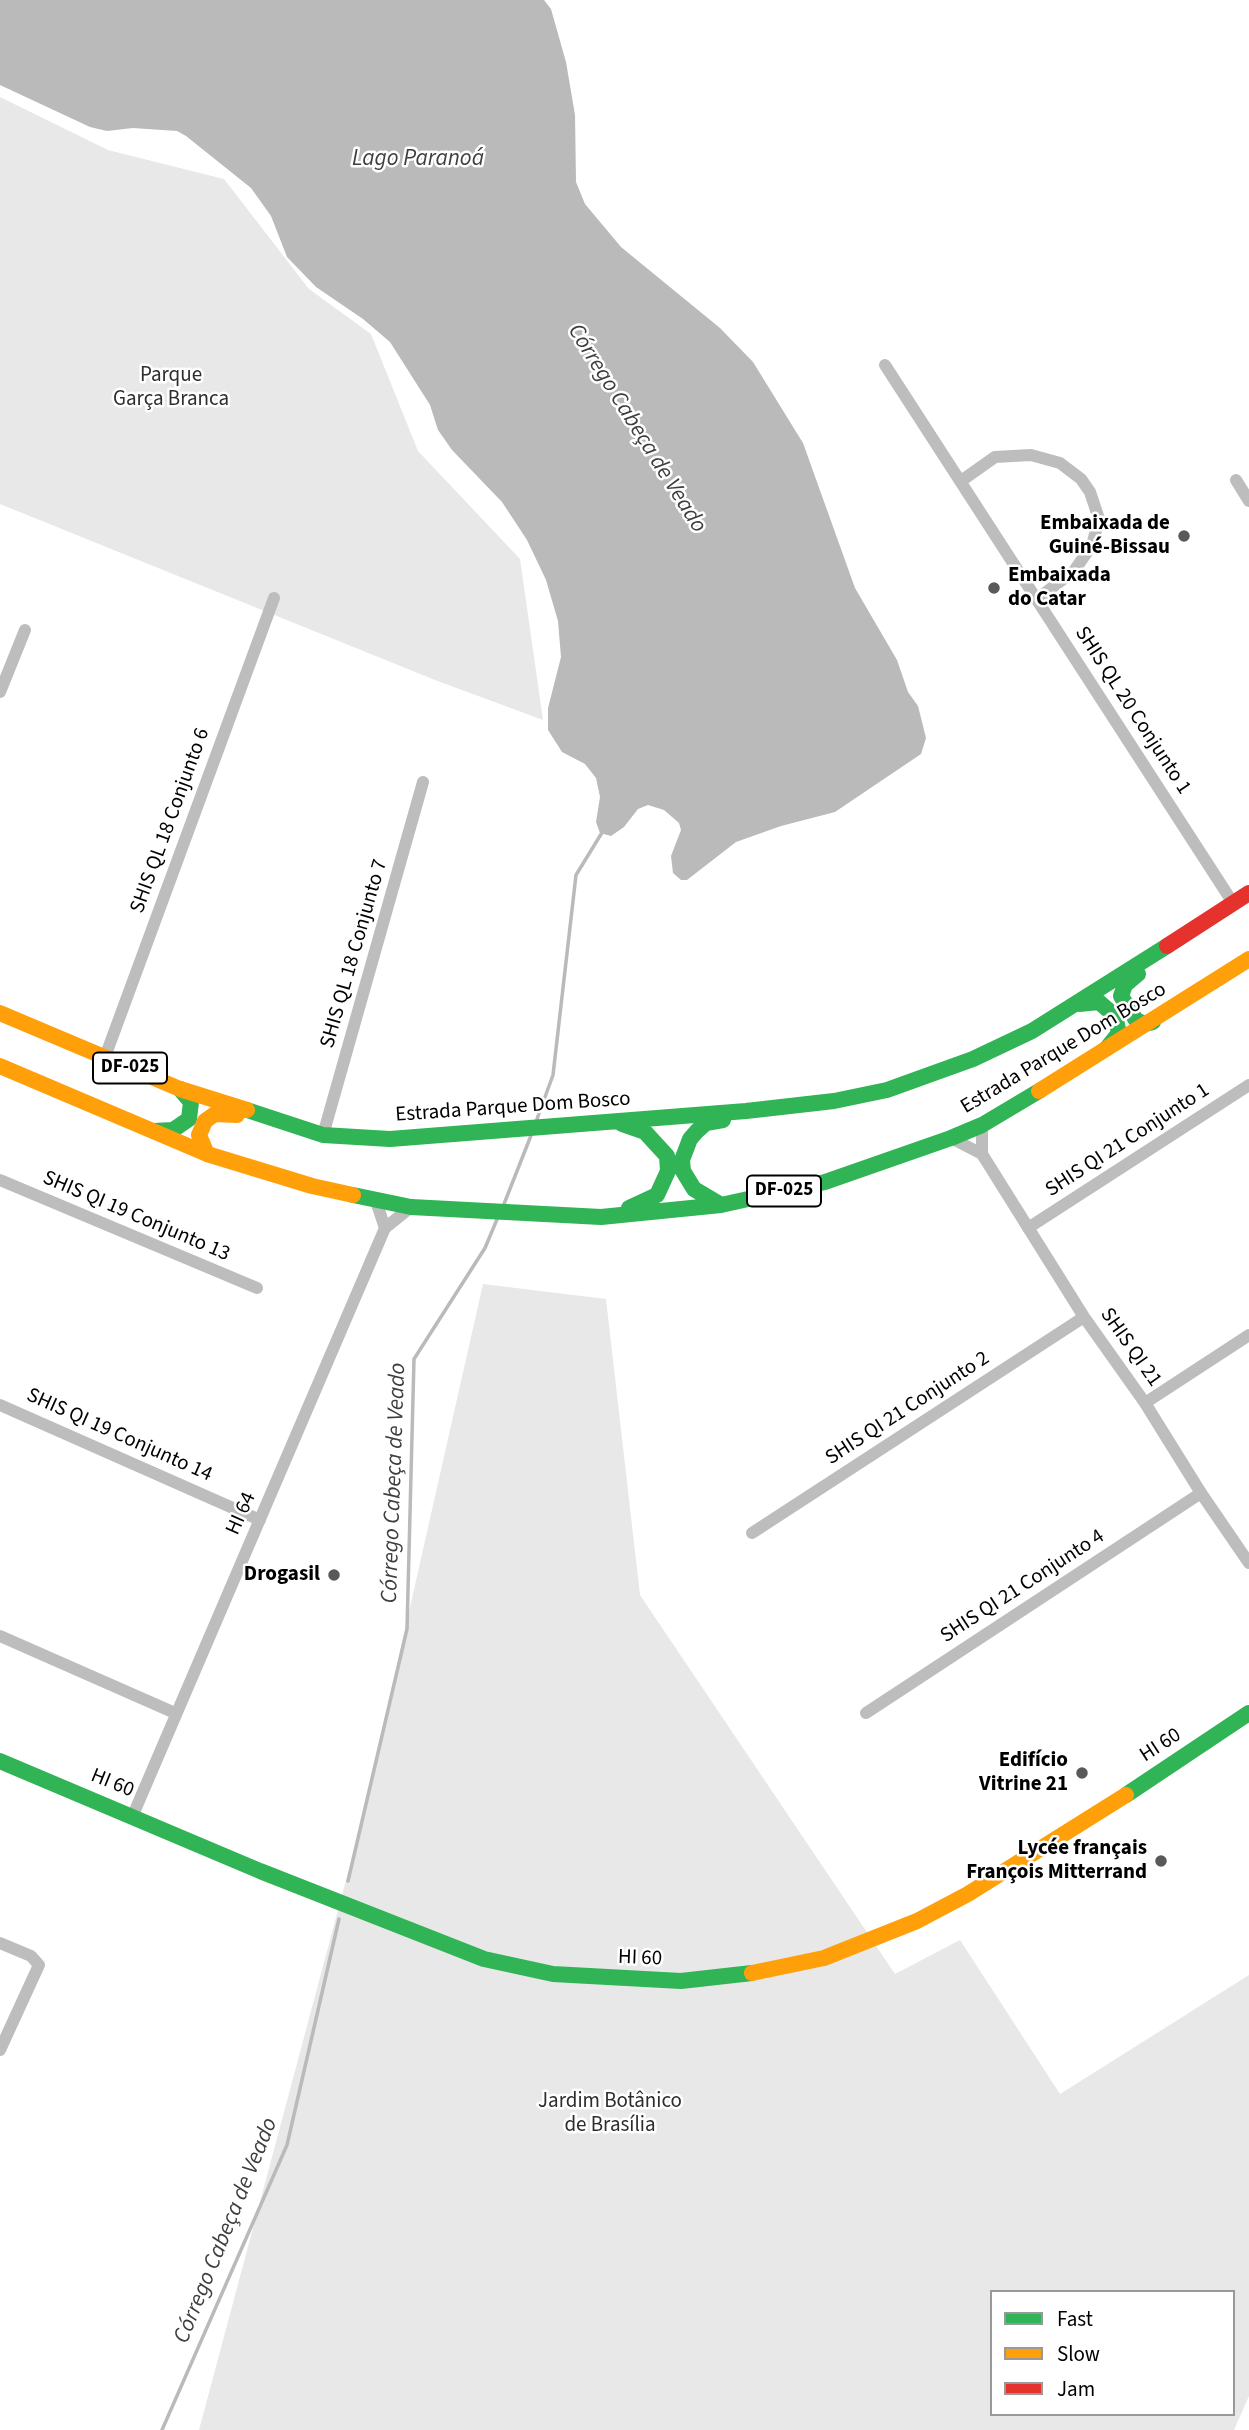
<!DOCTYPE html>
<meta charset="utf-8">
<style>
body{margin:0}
#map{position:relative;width:1249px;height:2430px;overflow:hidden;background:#fff;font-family:"Source Sans 3",sans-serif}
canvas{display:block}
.legend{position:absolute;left:990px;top:2290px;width:245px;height:126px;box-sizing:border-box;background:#fff;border:2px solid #999;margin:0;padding:9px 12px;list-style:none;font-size:21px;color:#000}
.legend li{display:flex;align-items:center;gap:14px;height:35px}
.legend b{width:35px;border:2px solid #999}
</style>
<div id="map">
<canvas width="1249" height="2430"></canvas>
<ul class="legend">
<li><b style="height:9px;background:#30b455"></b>Fast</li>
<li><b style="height:9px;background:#ff9f0a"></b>Slow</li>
<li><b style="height:9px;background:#e5322d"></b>Jam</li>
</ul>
</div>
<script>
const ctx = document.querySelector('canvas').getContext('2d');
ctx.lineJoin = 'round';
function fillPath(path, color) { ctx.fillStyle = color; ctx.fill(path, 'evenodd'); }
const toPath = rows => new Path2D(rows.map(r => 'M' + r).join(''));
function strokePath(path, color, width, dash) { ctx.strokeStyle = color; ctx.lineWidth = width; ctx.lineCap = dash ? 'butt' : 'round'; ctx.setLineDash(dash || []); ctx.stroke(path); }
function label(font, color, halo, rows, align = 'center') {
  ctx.font = font + ' "Source Sans 3",sans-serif'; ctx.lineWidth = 5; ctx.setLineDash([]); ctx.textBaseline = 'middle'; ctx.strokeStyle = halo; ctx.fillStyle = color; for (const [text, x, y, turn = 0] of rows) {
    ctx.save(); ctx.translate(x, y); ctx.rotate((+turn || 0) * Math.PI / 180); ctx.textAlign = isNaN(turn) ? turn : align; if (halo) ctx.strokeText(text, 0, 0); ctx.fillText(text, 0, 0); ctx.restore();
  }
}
fillPath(toPath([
 [0,97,108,150,224,179,309,289,371,334,418,451,520,559,543,720,435,680,0,504],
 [483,1284,606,1299,640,1595,895,1974,960,1940,1060,2094,1249,1975,1249,2396,1234,2430,199,2430,361,1824],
 [992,2292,1233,2292,1233,2414,992,2414]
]), '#e8e8e8');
fillPath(toPath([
 [0,0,544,0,551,9,566,62,575,115,576,182,585,204,621,247,720,328,753,362,803,443,855,588,897,660,908,692,918,706,926,738,921,754,835,812,781,826,736,842,687,880,681,880,673,873,671,856,681,830,679,823,664,810,648,805,638,809,624,827,611,836,600,833,596,822,600,797,596,778,585,764,562,752,548,730,548,708,561,657,558,621,546,580,527,540,502,502,452,450,438,430,430,405,390,342,363,319,316,287,287,257,271,216,251,188,186,136,177,131,133,128,107,131,90,127,0,85]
]), '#bababa');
strokePath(toPath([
 [537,1119,553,1075,576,875,603,831],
 [504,1204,532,1133],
 [348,1881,407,1629,414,1359,485,1248,498,1217],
 [162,2430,287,2145,339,1919]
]), '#bababa', 3.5);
strokePath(toPath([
 [885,365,1233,903],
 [1236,480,1249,501],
 [961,481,995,457,1031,455,1060,463,1081,479,1090,492,1099,519,1092,545,1074,571,1037,599],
 [0,692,25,630],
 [105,1057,274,598],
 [982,1125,982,1154,1084,1317,1145,1403,1201,1493,1249,1563],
 [323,1135,423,782],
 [951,1138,982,1154],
 [0,1180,257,1288],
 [376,1201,385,1228],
 [1028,1228,1249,1085],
 [1145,1403,1249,1335],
 [0,1405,260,1520],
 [752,1533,1084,1317],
 [0,1636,175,1713],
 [866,1713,1201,1493],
 [133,1815,385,1228,411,1207],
 [0,1943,31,1956,39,1965,0,2050]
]), '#bdbdbd', 12);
strokePath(toPath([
 [1138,974,1125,985,1121,996,1136,1020,1145,1024,1153,1022],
 [1079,1004,1099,1002,1115,1016,1119,1033,1107,1048],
 [247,1110,323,1135,390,1139,746,1111,834,1101,887,1090,973,1059,1032,1031,1167,946],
 [622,1124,645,1132,667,1156,668,1171,657,1195,629,1208],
 [154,1131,173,1130,189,1119,191,1102,180,1089],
 [353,1195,411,1207,601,1217,721,1205,825,1182,951,1138,982,1125,1039,1091],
 [721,1205,694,1189,683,1171,682,1160,690,1139,697,1131,706,1123,723,1120],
 [0,1761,260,1871,484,1959,553,1974,681,1981,752,1973],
 [1126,1795,1249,1713]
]), '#30b455', 16);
strokePath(toPath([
 [0,1013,180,1089,247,1110],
 [0,1066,207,1154,312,1186,353,1195],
 [1039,1091,1249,959],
 [207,1154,199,1135,205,1121,215,1114,237,1115],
 [752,1973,824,1958,917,1921,968,1894,1126,1795]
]), '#ff9f0a', 16);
strokePath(toPath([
 [1167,946,1249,893]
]), '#e5322d', 16);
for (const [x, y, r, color] of [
 [1184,536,7,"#595959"],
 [994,588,7,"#595959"],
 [334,1575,7,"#595959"],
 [1082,1773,7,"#595959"],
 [1161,1861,7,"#595959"]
]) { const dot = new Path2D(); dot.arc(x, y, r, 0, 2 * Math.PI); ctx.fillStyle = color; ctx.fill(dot); strokePath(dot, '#fff', 2.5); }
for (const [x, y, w] of [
 [130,1068,74],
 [784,1191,74]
]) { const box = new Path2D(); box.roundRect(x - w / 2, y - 15.5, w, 31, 5); ctx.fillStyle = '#fff'; ctx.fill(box); strokePath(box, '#000', 2); }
label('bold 19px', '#000', null, [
 ["DF-025",130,1068],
 ["DF-025",784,1191]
]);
label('21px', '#2d2d2d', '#fff', [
 ["Parque",171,376],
 ["Garça Branca",171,400],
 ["Jardim Botânico",610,2102],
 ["de Brasília",610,2126]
]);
label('bold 21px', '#000', '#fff', [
 ["Embaixada de",1170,524],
 ["Guiné-Bissau",1170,548],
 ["Embaixada",1008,576,"left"],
 ["do Catar",1008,600,"left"],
 ["Drogasil",320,1575],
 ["Edifício",1068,1761],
 ["Vitrine 21",1068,1785],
 ["Lycée français",1147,1849],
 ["François Mitterrand",1147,1873]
], 'right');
label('21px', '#000', '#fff', [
 ["SHIS QL 20 Conjunto 1",1132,711,57],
 ["SHIS QL 18 Conjunto 6",171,821,-70],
 ["SHIS QL 18 Conjunto 7",355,954,-74],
 ["Estrada Parque Dom Bosco",1064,1049,-31],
 ["Estrada Parque Dom Bosco",513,1108,-4],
 ["SHIS QI 21 Conjunto 1",1128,1141,-33],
 ["SHIS QI 19 Conjunto 13",136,1217,23],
 ["SHIS QI 21",1130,1348,55],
 ["SHIS QI 21 Conjunto 2",908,1409,-33],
 ["SHIS QI 19 Conjunto 14",119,1436,24],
 ["HI 64",242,1514,-66],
 ["SHIS QI 21 Conjunto 4",1023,1587,-33],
 ["HI 60",1161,1746,-33],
 ["HI 60",112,1784,22],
 ["HI 60",640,1959,2]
]);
label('italic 23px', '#3e3e3e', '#fff', [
 ["Lago Paranoá",418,160],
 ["Córrego Cabeça de Veado",636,429,58],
 ["Córrego Cabeça de Veado",395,1483,-88],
 ["Córrego Cabeça de Veado",227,2231,-68]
]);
</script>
